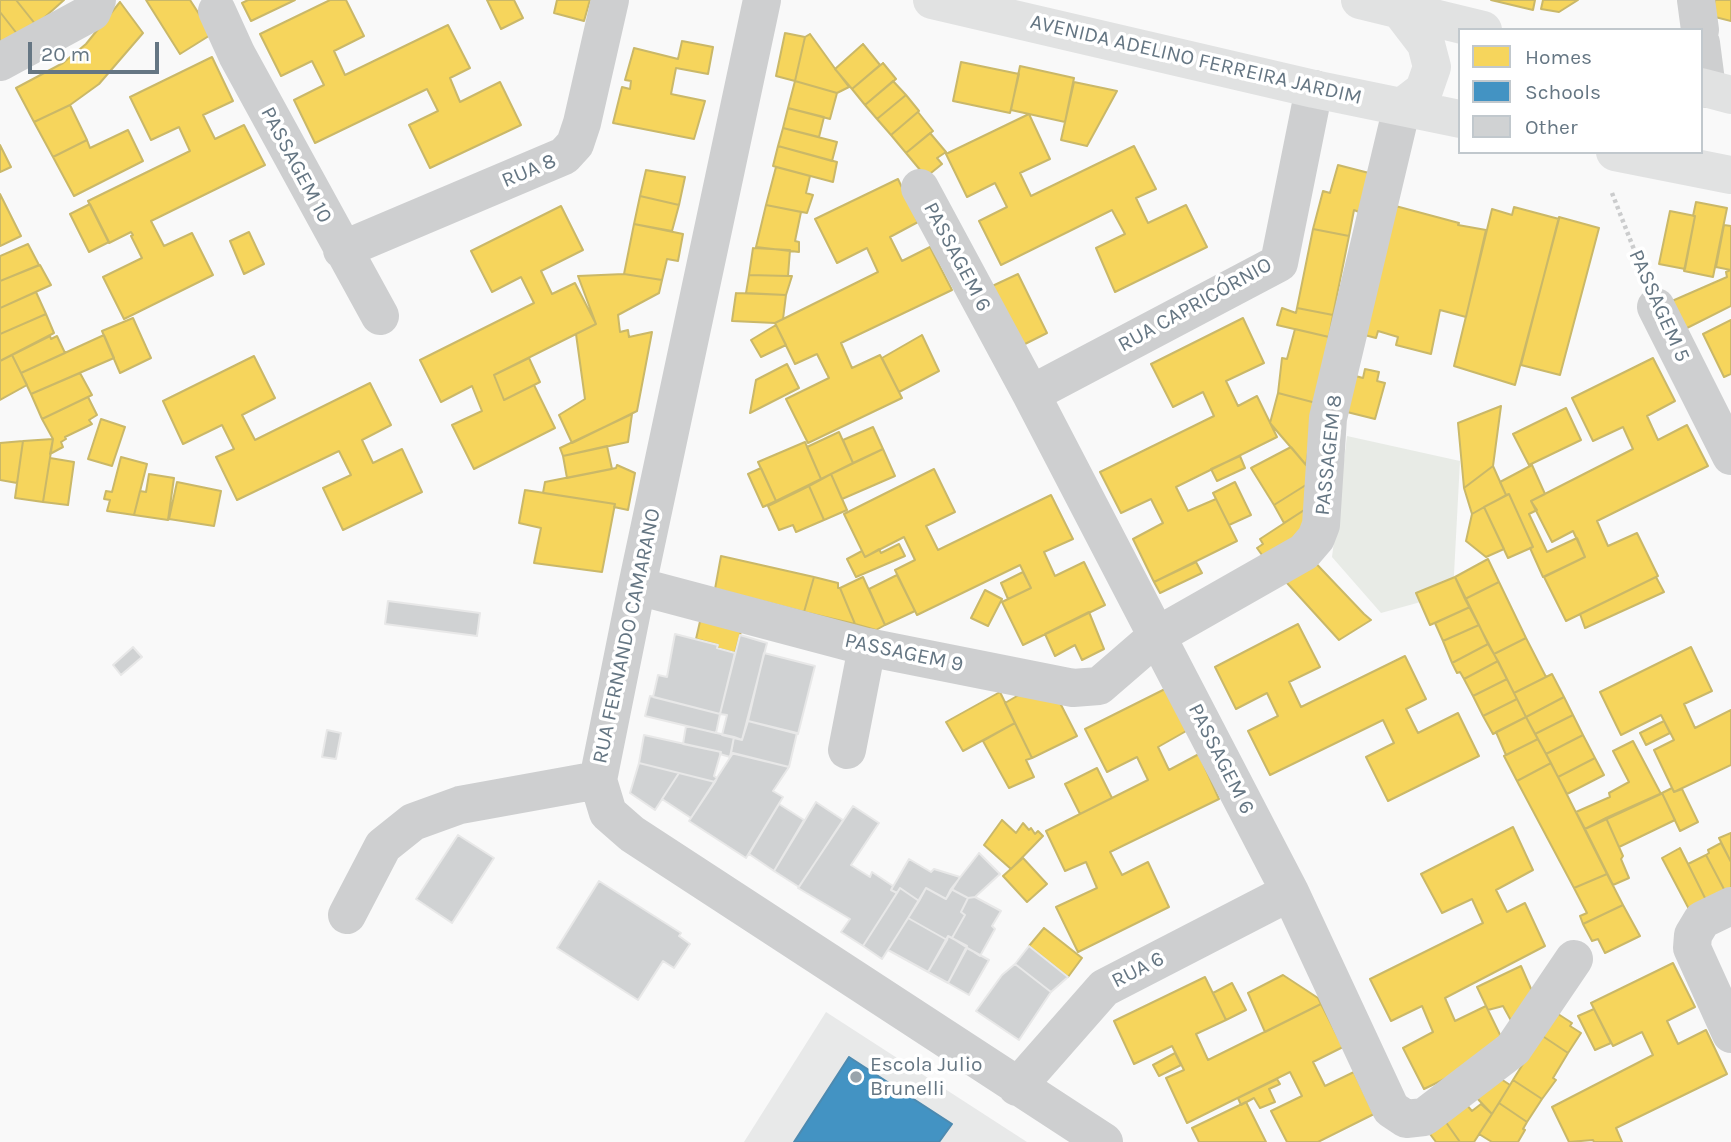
<!DOCTYPE html>
<meta charset="utf-8">
<style>
body{margin:0}
#map{position:relative;width:1731px;height:1142px;overflow:hidden;background:#f9f9f9;font-family:Karla,sans-serif}
canvas{display:block}
.legend{position:absolute;left:1458px;top:28px;width:245px;height:126px;box-sizing:border-box;background:#fff;border:2px solid #c1c8cd;margin:0;padding:9px 12px;list-style:none;font-size:21px;color:#657683}
.legend li{display:flex;align-items:center;gap:14px;height:35px}
.legend b{width:35px;border:2px solid #c1c8cd}
.scale{position:absolute;left:28px;top:42px;width:131px;height:32px;box-sizing:border-box;border:4px solid #657683;border-top:0;padding-left:9px;font-size:21px;line-height:24px;white-space:nowrap;color:#657683;-webkit-text-stroke:5px #fff;paint-order:stroke}
</style>
<div id="map">
<canvas width="1731" height="1142"></canvas>
<ul class="legend">
<li><b style="height:19px;background:#f6d55c"></b>Homes</li>
<li><b style="height:19px;background:#4393c3"></b>Schools</li>
<li><b style="height:19px;background:#d0d2d3"></b>Other</li>
</ul>
<div class="scale">20 m</div>
</div>
<script>
const ctx = document.querySelector('canvas').getContext('2d');
ctx.lineJoin = 'round';
function fillPath(path, color) { ctx.fillStyle = color; ctx.fill(path, 'evenodd'); }
const toPath = rows => new Path2D(rows.map(r => 'M' + r).join(''));
function strokePath(path, color, width, dash) { ctx.strokeStyle = color; ctx.lineWidth = width; ctx.lineCap = dash ? 'butt' : 'round'; ctx.setLineDash(dash || []); ctx.stroke(path); }
function label(font, color, halo, rows, align = 'center') {
  ctx.font = font + ' Karla,sans-serif'; ctx.lineWidth = 7; ctx.setLineDash([]); ctx.textBaseline = 'middle'; ctx.strokeStyle = halo; ctx.fillStyle = color; for (const [text, x, y, turn = 0] of rows) {
    ctx.save(); ctx.translate(x, y); ctx.rotate((+turn || 0) * Math.PI / 180); ctx.textAlign = isNaN(turn) ? turn : align; if (halo) ctx.strokeText(text, 0, 0); ctx.fillText(text, 0, 0); ctx.restore();
  }
}
fillPath(toPath([
 [826,1012,1027,1142,744,1142]
]), '#e8e9e9');
fillPath(toPath([
 [1347,436,1460,461,1453,593,1381,613,1332,557]
]), '#e8ebe6');
const homes = toPath([
 [0,0,16,0,36,25,18,35,0,12,0,0],
 [16,0,64,0,36,25,16,0],
 [146,0,190,0,212,34,180,54,146,0],
 [248,0,295,0,251,21,242,3,248,0],
 [330,0,346,0,364,36,334,51,345,75,448,25,470,68,450,78,460,102,500,82,521,125,430,168,409,125,438,111,427,89,315,143,294,100,324,85,312,61,281,76,260,34,330,0],
 [487,0,514,0,523,18,501,29,487,0],
 [557,0,590,0,584,21,554,13,557,0],
 [1491,0,1535,0,1533,10,1491,0],
 [1543,0,1578,0,1559,12,1541,9,1543,0],
 [1715,0,1731,0,1731,21,1711,16,1715,0],
 [120,2,143,33,99,84,70,105,34,122,16,88,63,63,86,44,120,2],
 [0,12,18,35,0,44,0,12],
 [785,33,805,37,795,81,776,76,785,33],
 [810,34,836,70,849,87,837,93,795,81,805,37,810,34],
 [682,41,713,47,708,74,676,68,671,94,705,101,694,139,613,123,622,87,630,89,631,81,625,80,634,48,678,59,682,41],
 [863,44,880,65,852,89,835,69,863,44],
 [212,57,233,101,203,115,215,139,244,125,265,165,151,221,164,246,192,233,213,275,124,319,103,277,142,258,131,236,133,235,131,232,109,243,88,201,190,151,179,127,151,140,130,97,212,57],
 [961,62,1019,74,1010,113,953,101,961,62],
 [883,63,896,79,865,105,852,89,883,63],
 [1020,66,1074,78,1065,122,1011,110,1020,66],
 [795,81,837,93,830,119,788,108,795,81],
 [893,81,906,95,877,119,865,105,893,81],
 [1074,82,1117,91,1087,146,1061,140,1074,82],
 [906,95,919,111,891,135,877,119,906,95],
 [70,105,87,140,53,157,34,122,70,105],
 [788,108,824,117,819,137,783,128,788,108],
 [918,112,933,131,906,153,891,135,918,112],
 [1029,114,1050,159,1020,173,1031,196,1134,146,1156,189,1136,198,1148,223,1186,205,1207,247,1115,292,1096,248,1125,234,1112,210,1001,265,979,221,1007,207,995,183,967,197,946,154,1029,114],
 [783,128,837,142,832,161,778,146,783,128],
 [128,130,143,161,74,196,53,157,87,140,90,148,128,130],
 [930,133,946,152,937,158,942,164,926,177,906,153,930,133],
 [0,145,11,167,0,172,0,145],
 [778,146,837,162,833,182,773,166,778,146],
 [1338,165,1369,173,1359,212,1354,210,1349,236,1313,229,1323,191,1330,193,1338,165],
 [776,167,810,176,806,193,813,195,807,213,766,205,776,167],
 [646,170,685,177,679,205,640,196,646,170],
 [898,179,918,222,890,237,902,261,930,247,952,290,841,343,852,368,880,355,902,398,808,443,786,399,829,378,817,354,795,364,775,323,878,272,867,248,837,263,815,219,898,179],
 [0,194,21,236,0,246,0,194],
 [640,196,679,205,672,231,634,224,640,196],
 [1696,202,1727,208,1713,277,1684,271,1695,216,1693,216,1696,202],
 [90,204,109,242,89,252,70,214,90,204],
 [1388,204,1459,223,1458,225,1486,230,1466,317,1440,310,1431,354,1396,345,1398,337,1378,331,1376,338,1357,333,1388,204],
 [766,205,801,212,795,241,799,242,799,252,756,247,766,205],
 [561,206,583,250,541,271,552,294,575,283,596,324,494,375,504,400,534,385,555,428,474,469,452,425,482,411,472,386,441,402,420,360,534,303,521,277,492,292,471,251,561,206],
 [1514,207,1559,219,1515,385,1454,366,1492,209,1512,215,1514,207],
 [1670,211,1695,216,1685,269,1659,264,1670,211],
 [1559,217,1599,228,1560,375,1521,365,1559,217],
 [634,224,683,234,678,261,667,259,662,280,624,274,634,224],
 [1724,225,1731,226,1731,270,1716,267,1724,225],
 [1313,229,1349,236,1333,315,1297,308,1313,229],
 [249,232,264,264,244,274,230,241,249,232],
 [28,244,39,265,0,281,0,256,28,244],
 [753,248,790,250,788,276,749,275,753,248],
 [40,265,51,285,0,308,0,281,40,265],
 [1731,270,1731,306,1685,329,1672,301,1727,277,1726,272,1731,270],
 [624,274,662,280,659,293,618,315,620,332,628,330,629,337,652,332,637,411,572,443,559,415,585,399,576,334,596,324,578,276,624,274],
 [1018,274,1047,333,1017,348,988,288,1018,274],
 [749,275,788,276,792,276,786,295,746,293,749,275],
 [36,292,46,314,0,334,0,308,36,292],
 [736,293,786,295,783,319,775,323,732,321,736,293],
 [1282,308,1296,313,1297,308,1333,315,1329,337,1277,325,1282,308],
 [46,314,54,333,0,361,0,334,46,314],
 [133,318,151,358,120,373,102,331,133,318],
 [1243,318,1264,363,1226,381,1238,406,1257,396,1277,437,1176,487,1188,511,1216,499,1237,541,1154,582,1133,539,1163,523,1151,499,1121,513,1100,472,1214,416,1203,392,1173,407,1151,364,1243,318],
 [1731,320,1731,374,1724,377,1703,334,1731,320],
 [776,325,786,345,761,357,751,340,776,325],
 [1295,329,1329,337,1316,403,1278,393,1282,358,1287,359,1295,329],
 [104,335,114,358,31,394,21,373,104,335],
 [922,335,939,371,899,392,882,358,922,335],
 [50,336,51,339,57,336,65,353,21,373,12,355,50,336],
 [12,355,27,385,0,400,0,361,12,355],
 [254,356,275,398,242,415,255,440,370,383,391,425,362,440,373,463,402,449,422,492,343,530,323,488,351,475,339,451,237,500,216,457,234,449,222,425,183,444,163,401,254,356],
 [529,358,540,382,504,400,494,375,529,358],
 [1653,358,1675,401,1647,416,1658,440,1687,425,1708,466,1597,521,1608,546,1637,533,1658,576,1566,621,1544,577,1585,557,1573,531,1552,542,1531,501,1633,449,1623,427,1593,441,1572,398,1653,358],
 [787,364,799,388,750,413,756,380,787,364],
 [1365,369,1379,372,1377,381,1385,383,1375,419,1339,410,1348,374,1363,378,1365,369],
 [80,373,92,395,42,419,31,394,80,373],
 [1278,393,1316,403,1306,465,1270,423,1278,393],
 [88,397,97,415,89,420,92,424,65,437,66,439,61,442,63,447,50,454,53,439,42,419,88,397],
 [1501,406,1493,466,1464,488,1458,423,1501,406],
 [1566,408,1581,440,1529,465,1513,434,1566,408],
 [632,414,628,442,563,456,560,448,632,414],
 [101,419,125,427,112,466,88,459,101,419],
 [873,427,883,449,853,463,843,440,873,427],
 [839,432,853,463,821,479,807,447,839,432],
 [53,439,43,502,15,498,23,441,53,439],
 [23,441,17,483,0,480,0,443,23,441],
 [805,442,821,479,776,501,758,462,805,442],
 [607,446,612,469,567,478,563,456,607,446],
 [1291,447,1317,478,1274,505,1251,468,1291,447],
 [883,449,895,476,842,499,831,474,883,449],
 [1240,456,1245,468,1217,481,1211,469,1240,456],
 [121,457,147,464,134,515,107,511,110,500,104,499,106,491,112,492,121,457],
 [50,458,74,462,68,505,43,502,50,458],
 [617,465,635,473,628,510,614,507,615,504,543,493,545,482,616,468,617,465],
 [1532,465,1545,494,1531,501,1537,510,1529,514,1547,552,1577,538,1585,557,1543,577,1530,548,1533,547,1509,494,1506,495,1500,482,1532,465],
 [1493,466,1506,495,1472,514,1464,488,1493,466],
 [761,468,776,501,763,507,748,474,761,468],
 [934,469,955,512,926,526,938,550,1051,495,1073,539,1044,552,1055,576,1084,562,1105,605,1023,645,1002,602,1031,588,1020,565,917,615,895,570,915,560,904,537,865,557,844,514,934,469],
 [149,474,174,478,168,520,134,515,140,491,146,492,149,474],
 [831,474,847,510,824,520,809,486,831,474],
 [1317,478,1315,503,1284,523,1274,505,1317,478],
 [177,482,221,491,214,526,169,519,177,482],
 [1235,482,1251,515,1229,525,1213,493,1235,482],
 [809,486,824,520,796,532,793,525,779,530,768,506,809,486],
 [525,490,615,504,602,572,534,563,541,528,519,523,525,490],
 [1509,494,1533,547,1508,558,1484,507,1509,494],
 [1315,503,1311,534,1267,562,1257,548,1263,544,1260,539,1315,503],
 [1484,507,1504,549,1486,557,1466,541,1472,514,1484,507],
 [899,544,905,556,856,577,847,559,862,551,865,557,879,549,881,553,899,544],
 [1306,553,1364,614,1371,620,1339,640,1277,572,1306,553],
 [721,556,814,577,804,612,715,589,721,556],
 [1488,559,1499,582,1465,599,1455,577,1488,559],
 [1196,562,1202,573,1160,593,1154,582,1196,562],
 [1023,572,1031,588,1008,599,1001,583,1023,572],
 [897,575,915,611,885,625,869,589,897,575],
 [814,577,838,583,838,588,840,588,855,624,804,612,814,577],
 [863,577,885,625,876,630,855,624,840,588,863,577],
 [1455,577,1470,607,1430,625,1416,593,1455,577],
 [1656,577,1664,592,1585,628,1580,614,1656,577],
 [1499,582,1526,638,1494,654,1465,599,1499,582],
 [985,590,1002,599,988,626,971,618,985,590],
 [1470,607,1479,625,1443,641,1435,623,1470,607],
 [1089,612,1104,649,1082,660,1075,645,1055,656,1045,634,1089,612],
 [701,617,742,628,735,653,717,648,718,645,696,639,701,617],
 [1298,624,1320,667,1289,682,1301,707,1405,656,1426,699,1406,709,1418,733,1458,713,1479,756,1388,801,1366,757,1394,743,1383,720,1270,775,1248,731,1278,716,1267,693,1236,709,1215,667,1298,624],
 [1479,625,1488,644,1452,663,1443,641,1479,625],
 [1526,638,1546,677,1514,693,1494,654,1526,638],
 [1488,644,1498,661,1464,679,1460,672,1457,673,1452,663,1488,644],
 [1691,647,1712,691,1684,704,1695,728,1731,710,1731,765,1674,792,1654,750,1674,740,1661,715,1621,735,1600,692,1691,647],
 [1498,661,1507,679,1473,696,1464,679,1498,661],
 [1552,674,1564,697,1526,717,1514,693,1552,674],
 [1507,679,1517,699,1483,716,1473,696,1507,679],
 [1036,685,1056,695,1077,736,1032,758,1005,703,1036,685],
 [1167,688,1188,730,1158,747,1169,770,1199,754,1219,799,1110,852,1122,875,1148,862,1169,907,1078,952,1056,907,1097,888,1086,862,1065,871,1046,831,1148,780,1137,757,1107,772,1085,729,1167,688],
 [1000,692,1015,723,963,751,946,722,1000,692],
 [1564,697,1573,715,1535,734,1526,717,1564,697],
 [1517,699,1526,717,1493,734,1483,716,1517,699],
 [1573,715,1583,735,1546,754,1535,734,1573,715],
 [1526,717,1538,739,1506,755,1496,732,1526,717],
 [1664,721,1670,733,1646,745,1640,733,1664,721],
 [1015,723,1032,758,1026,760,1034,777,1009,788,983,741,1015,723],
 [1583,735,1595,758,1558,777,1546,754,1583,735],
 [1538,739,1551,763,1517,781,1504,756,1538,739],
 [1633,741,1661,794,1585,829,1576,812,1610,797,1609,793,1629,782,1613,751,1633,741],
 [1595,758,1604,775,1567,794,1558,777,1595,758],
 [1551,763,1607,874,1574,888,1517,781,1551,763],
 [1097,768,1112,798,1080,814,1065,784,1097,768],
 [1672,788,1674,792,1682,789,1698,822,1680,831,1662,793,1672,788],
 [1662,793,1675,820,1619,847,1606,818,1662,793],
 [1606,818,1623,856,1621,859,1629,878,1613,885,1585,829,1606,818],
 [1002,820,1016,833,1023,823,1029,830,1031,828,1035,834,1038,831,1043,836,1011,869,984,845,1002,820],
 [1513,827,1533,870,1496,890,1507,912,1525,903,1545,946,1445,998,1455,1021,1486,1006,1507,1049,1424,1089,1403,1048,1433,1032,1422,1006,1391,1021,1370,979,1483,923,1472,899,1442,913,1421,874,1513,827],
 [1731,833,1731,862,1719,838,1731,833],
 [1721,843,1731,862,1731,891,1726,893,1706,855,1709,853,1708,850,1721,843],
 [1680,848,1707,902,1690,911,1662,858,1680,848],
 [1706,855,1726,893,1707,902,1688,864,1706,855],
 [1023,858,1047,884,1027,902,1003,876,1023,858],
 [1607,874,1623,905,1583,924,1580,916,1587,913,1574,888,1607,874],
 [1623,905,1640,936,1605,953,1598,939,1592,941,1583,924,1623,905],
 [1044,928,1082,958,1068,977,1029,946,1044,928],
 [1673,963,1695,1007,1667,1021,1678,1044,1706,1030,1727,1074,1616,1128,1622,1142,1594,1142,1593,1140,1569,1142,1552,1107,1653,1055,1642,1032,1613,1046,1591,1003,1673,963],
 [1521,966,1532,991,1519,1035,1503,1006,1488,1010,1477,987,1521,966],
 [1283,975,1318,998,1321,1004,1265,1032,1248,993,1283,975],
 [1205,977,1226,1020,1196,1034,1208,1060,1321,1004,1343,1047,1313,1062,1325,1086,1354,1072,1374,1114,1318,1142,1287,1142,1271,1111,1302,1096,1290,1072,1187,1123,1166,1078,1184,1070,1172,1046,1134,1064,1114,1021,1205,977],
 [1232,983,1246,1010,1226,1020,1213,993,1232,983],
 [1594,1009,1611,1043,1595,1050,1578,1016,1594,1009],
 [1555,1012,1572,1023,1570,1026,1581,1033,1568,1053,1541,1035,1555,1012],
 [1541,1035,1568,1053,1553,1078,1556,1080,1542,1099,1513,1080,1541,1035],
 [1175,1053,1181,1065,1159,1076,1153,1065,1175,1053],
 [1495,1075,1510,1085,1492,1114,1475,1096,1495,1075],
 [1277,1079,1280,1084,1269,1089,1275,1102,1260,1108,1254,1098,1241,1105,1238,1098,1277,1079],
 [1513,1080,1542,1099,1527,1122,1499,1103,1513,1080],
 [1246,1102,1266,1142,1199,1142,1192,1128,1246,1102],
 [1465,1103,1472,1111,1481,1104,1492,1114,1474,1142,1460,1142,1443,1118,1465,1103],
 [1499,1103,1527,1122,1523,1129,1525,1130,1518,1142,1492,1142,1479,1134,1499,1103],
 [1443,1118,1460,1142,1436,1142,1427,1130,1443,1118]
]);
fillPath(homes, '#f6d55c');
strokePath(homes, '#cab868', 2);
const schools = toPath([
 [849,1057,952,1124,939,1142,794,1142,849,1057]
]);
fillPath(schools, '#4393c3');
strokePath(schools, '#4d8ab0', 2);
const building = toPath([
 [388,601,480,613,477,636,385,624,388,601],
 [675,634,718,645,717,648,735,653,720,714,653,697,658,675,667,677,675,634],
 [740,635,767,643,742,740,722,735,727,715,720,714,740,635],
 [133,647,142,657,121,675,113,665,133,647],
 [764,653,815,666,798,734,748,721,764,653],
 [650,696,720,714,716,733,645,716,650,696],
 [748,721,797,733,789,767,731,753,734,737,742,740,748,721],
 [686,726,734,737,730,757,720,754,721,752,683,744,686,726],
 [327,730,341,733,336,759,322,757,327,730],
 [644,735,721,752,714,776,717,778,715,782,639,763,644,735],
 [733,753,789,767,773,791,783,797,746,858,689,821,733,753],
 [639,763,679,773,655,810,630,793,639,763],
 [679,773,715,782,691,818,662,799,679,773],
 [816,802,843,820,799,887,774,871,816,802],
 [779,804,804,820,774,871,749,854,779,804],
 [853,806,879,823,851,865,870,877,872,872,893,886,891,890,897,893,863,946,841,932,850,919,798,888,853,806],
 [458,835,494,858,452,923,416,899,458,835],
 [979,853,1000,874,975,897,968,898,951,889,979,853],
 [909,859,931,872,934,869,960,877,946,899,926,888,919,901,900,888,897,893,891,890,909,859],
 [599,881,681,933,679,936,690,944,674,968,663,961,638,1000,557,948,599,881],
 [900,888,919,901,882,959,863,946,900,888],
 [926,888,946,899,951,889,968,898,961,912,965,915,952,938,948,936,947,940,908,918,926,888],
 [975,897,1001,911,992,926,995,929,980,956,952,938,965,915,961,912,968,898,975,897],
 [908,918,947,940,928,972,888,950,908,918],
 [948,936,967,946,948,983,928,972,948,936],
 [1029,946,1068,977,1051,992,1015,964,1029,946],
 [967,948,989,960,969,995,948,983,967,948],
 [1015,964,1051,992,1019,1040,976,1011,1002,975,1015,964]
]);
fillPath(building, '#d0d2d3');
strokePath(building, '#e8e8e8', 2);
strokePath(toPath([
 [1612,193,1642,270]
]), '#cbcccd', 4.5, [3.5, 3.5]);
strokePath(toPath([
 [762,0,637,586,598,780,608,813,632,834,1104,1142],
 [1696,0,1700,30],
 [217,11,237,55,380,316],
 [1701,43,1707,89],
 [0,62,92,12,97,0],
 [920,188,1031,394,1290,892,1391,1109,1406,1119,1424,1117,1513,1049,1574,959],
 [342,250,564,156,575,144,582,123,610,0],
 [1656,307,1731,456],
 [1031,394,1279,263,1314,89],
 [637,586,867,647,1073,688,1099,686,1158,635,1304,552,1316,538,1321,525,1328,418,1402,107],
 [847,750,867,647],
 [1731,906,1702,920,1693,935,1692,948,1731,1034],
 [347,915,383,846,413,822,460,805,598,780],
 [1017,1087,1104,988,1290,892]
]), '#cecfd0', 38);
strokePath(toPath([
 [932,0,1314,89,1460,119],
 [1360,0,1483,30],
 [1400,10,1426,44,1432,67,1424,90,1402,107],
 [1701,87,1731,95],
 [1615,152,1731,175]
]), '#e1e2e2', 38);
for (const [x, y, r, color] of [
 [856,1077,7,"#99a4ac"]
]) { const dot = new Path2D(); dot.arc(x, y, r, 0, 2 * Math.PI); ctx.fillStyle = color; ctx.fill(dot); strokePath(dot, '#fff', 2.5); }
label('21px', '#657683', '#fff', [
 ["AVENIDA ADELINO FERREIRA JARDIM",1196,60,13],
 ["PASSAGEM 10",296,165,62],
 ["RUA 8",529,171,-23],
 ["PASSAGEM 6",957,257,62],
 ["RUA CAPRICÓRNIO",1195,305,-29],
 ["PASSAGEM 5",1659,306,66],
 ["PASSAGEM 8",1329,455,-84],
 ["RUA FERNANDO CAMARANO",627,636,-78],
 ["PASSAGEM 9",904,653,12],
 ["PASSAGEM 6",1221,759,63],
 ["RUA 6",1138,970,-27]
]);
label('21px', '#657683', '#fff', [
 ["Escola Julio",870,1065],
 ["Brunelli",870,1089]
], 'left');
</script>
